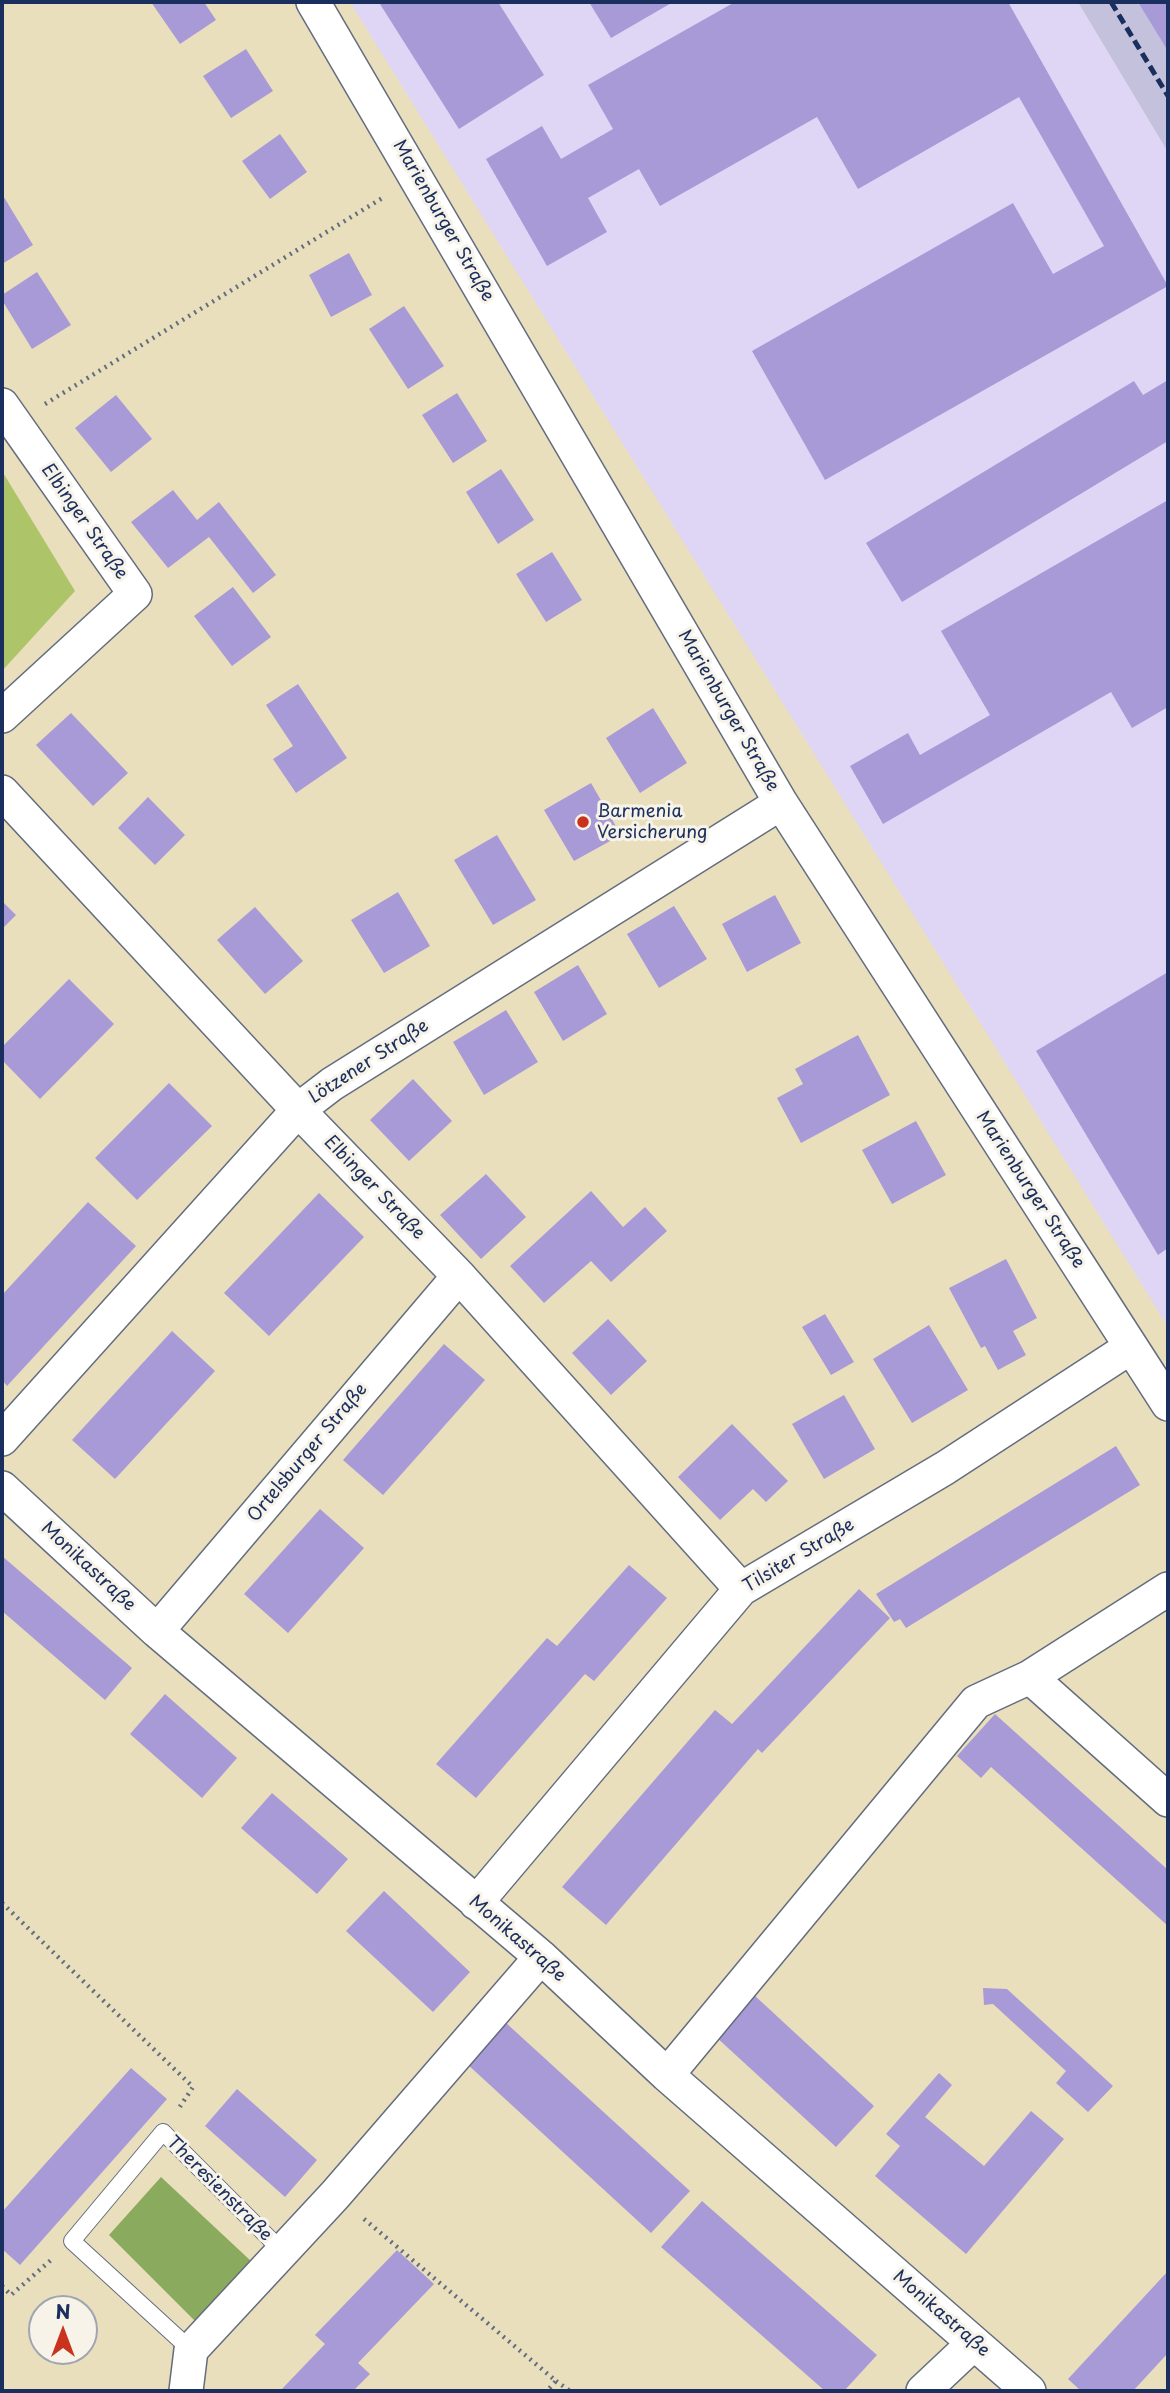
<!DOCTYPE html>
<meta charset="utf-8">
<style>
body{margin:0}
#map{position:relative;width:1170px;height:2393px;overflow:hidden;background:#eadfbc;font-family:"Playpen Sans",sans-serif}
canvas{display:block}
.frame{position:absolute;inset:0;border:4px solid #1b2f5e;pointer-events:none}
.north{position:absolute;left:28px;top:2295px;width:70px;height:70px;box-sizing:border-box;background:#f7f3e8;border:2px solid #9fa5b1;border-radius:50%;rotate:0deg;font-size:19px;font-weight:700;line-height:28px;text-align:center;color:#1b2f5e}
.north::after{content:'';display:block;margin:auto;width:24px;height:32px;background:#c8321e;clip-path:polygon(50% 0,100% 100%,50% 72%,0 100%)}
</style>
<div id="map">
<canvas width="1170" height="2393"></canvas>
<div class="frame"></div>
<div class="north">N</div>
</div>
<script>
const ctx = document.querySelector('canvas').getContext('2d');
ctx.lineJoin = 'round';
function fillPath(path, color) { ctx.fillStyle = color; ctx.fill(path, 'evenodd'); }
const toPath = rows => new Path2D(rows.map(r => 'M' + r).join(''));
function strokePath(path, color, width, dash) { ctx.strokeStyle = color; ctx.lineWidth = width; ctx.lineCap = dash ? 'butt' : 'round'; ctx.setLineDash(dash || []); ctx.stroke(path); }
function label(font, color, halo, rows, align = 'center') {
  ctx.font = font + ' "Playpen Sans",sans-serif'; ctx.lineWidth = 6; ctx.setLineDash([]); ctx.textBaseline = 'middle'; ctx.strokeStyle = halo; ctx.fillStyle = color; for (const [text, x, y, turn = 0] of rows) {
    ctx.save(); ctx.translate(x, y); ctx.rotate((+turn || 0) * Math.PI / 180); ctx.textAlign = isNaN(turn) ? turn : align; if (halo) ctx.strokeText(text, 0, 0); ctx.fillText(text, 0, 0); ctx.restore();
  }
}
fillPath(toPath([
 [350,2,1078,2,1168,152,1168,1327]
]), '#dfd5f5');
fillPath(toPath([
 [1078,2,1168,2,1168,152]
]), '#c3c1db');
fillPath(toPath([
 [2,471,75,591,2,671]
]), '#aec469');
fillPath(toPath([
 [161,2177,252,2262,197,2323,109,2235]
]), '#8aaa5d');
fillPath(toPath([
 [151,2,204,2,216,20,180,44],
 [384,2,498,2,544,75,459,129,380,4],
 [589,2,673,2,611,38],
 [735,2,1008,2,1168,286,825,480,752,351,1013,203,1053,274,1104,246,1019,97,858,189,817,117,660,206,639,169,588,198,607,232,547,266,486,159,542,126,561,159,613,129,588,85],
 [1138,2,1168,2,1168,51],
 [246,49,273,91,231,118,203,76],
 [280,134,307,172,270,199,242,161],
 [2,194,33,245,2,264],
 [349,253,372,295,331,317,309,275],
 [37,272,71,325,32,349,2,300,2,295],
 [404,306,444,366,408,389,369,329],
 [1168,380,1168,441,902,602,866,543,1134,381,1143,395],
 [457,393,487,441,453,463,422,415],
 [116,395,152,439,111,472,75,428],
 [501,469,534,520,498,544,466,492],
 [173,490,197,520,219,502,276,575,253,593,209,537,168,568,131,522],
 [1168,500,1168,707,1132,728,1111,692,883,824,850,766,908,733,920,755,990,715,941,631],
 [552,552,582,600,546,622,516,574],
 [233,587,271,637,232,666,194,616],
 [298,684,347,758,296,793,273,759,293,746,266,705],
 [653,708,687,763,640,793,606,738],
 [71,713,128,773,93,806,36,745],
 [591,783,621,835,574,861,544,810],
 [148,797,185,835,155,865,118,828],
 [497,835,536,900,493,925,454,860],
 [398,892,430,946,384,973,351,920],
 [775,895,801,943,747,972,722,924],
 [2,901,16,915,2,929],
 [674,906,707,959,659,988,627,934],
 [255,907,303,961,265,994,217,940],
 [578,965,607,1014,563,1041,534,992],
 [1168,972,1168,1248,1158,1255,1036,1051],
 [69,979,114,1024,40,1099,2,1060,2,1047],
 [506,1010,538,1062,484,1095,453,1042],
 [858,1035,890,1095,801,1143,777,1098,803,1084,795,1069],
 [413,1079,452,1121,409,1161,370,1120],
 [169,1083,212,1126,137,1200,95,1158],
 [916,1121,946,1175,892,1204,862,1150],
 [486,1174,526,1217,481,1259,440,1215],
 [591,1191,623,1227,645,1207,667,1231,611,1282,591,1261,544,1303,510,1266],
 [319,1193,364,1237,269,1336,224,1293],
 [88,1202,136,1246,7,1386,2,1380,2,1295],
 [1006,1259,1037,1318,1013,1331,1026,1355,998,1370,985,1346,981,1348,949,1288],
 [825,1314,854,1362,831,1375,802,1327],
 [608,1319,647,1361,611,1395,572,1353],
 [929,1325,968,1390,912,1423,873,1359],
 [172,1331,215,1371,115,1479,72,1440],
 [444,1344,485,1380,383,1495,343,1460],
 [844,1395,875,1449,824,1479,792,1424],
 [732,1424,788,1481,766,1502,753,1489,720,1520,678,1477],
 [1116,1446,1140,1485,906,1628,900,1619,894,1622,876,1594],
 [320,1509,364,1548,288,1633,244,1594],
 [2,1556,132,1668,105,1700,2,1611],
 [629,1565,667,1598,594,1681,585,1674,476,1798,436,1764,547,1638,557,1646],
 [859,1589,890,1618,762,1753,758,1749,606,1925,562,1887,715,1710,732,1724],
 [165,1694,237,1758,202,1798,130,1734],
 [995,1714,1168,1870,1168,1926,991,1767,981,1778,957,1756],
 [272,1793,348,1859,317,1894,241,1828],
 [384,1891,470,1972,433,2012,346,1931],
 [983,1988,1007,1989,1113,2086,1088,2112,1056,2083,1066,2071,993,2004,984,2005],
 [753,1994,874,2106,836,2147,715,2036],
 [505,2022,690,2191,651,2233,466,2063],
 [131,2068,167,2099,20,2265,2,2249,2,2212],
 [939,2073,952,2085,925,2117,984,2166,1031,2111,1064,2139,966,2254,875,2176,900,2146,886,2134],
 [237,2089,317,2160,285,2197,205,2126],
 [702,2201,877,2355,844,2391,825,2391,661,2247],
 [397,2250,434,2284,358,2363,370,2374,353,2391,280,2391,325,2344,315,2335],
 [1168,2271,1168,2353,1133,2391,1081,2391,1068,2379]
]), '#a89ad7');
const service = toPath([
 [191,2350,72,2241,163,2132,282,2251]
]);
const minor = toPath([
 [313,2,781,803,1168,1404],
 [2,405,135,594,2,716],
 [2,792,298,1110,459,1276,741,1589],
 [2,1439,298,1110,332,1084,781,803],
 [2,1488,157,1631,541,1957,667,2075,1029,2391],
 [1168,1589,1030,1677,1168,1800],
 [157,1631,459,1276],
 [476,1903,741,1589,945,1468,1131,1347],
 [667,2075,976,1702,1030,1677],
 [186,2391,191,2350,335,2195,541,1957],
 [923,2391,974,2343]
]);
strokePath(service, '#636d7f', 18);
strokePath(minor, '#636d7f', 36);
strokePath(toPath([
 [45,404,384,197],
 [2,1903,193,2087,179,2108],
 [364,2219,556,2381,547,2391],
 [2,2286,11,2295,51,2260],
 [556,2381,570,2391]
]), '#636d7f', 4.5, [2, 5]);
strokePath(service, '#fff', 16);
strokePath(minor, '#fff', 33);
strokePath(toPath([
 [1111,2,1168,96]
]), '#1b2f5e', 5, [10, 5]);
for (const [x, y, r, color] of [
 [583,822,7,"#c8321e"]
]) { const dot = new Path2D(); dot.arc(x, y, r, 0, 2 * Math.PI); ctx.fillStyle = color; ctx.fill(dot); strokePath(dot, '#f7f3e8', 2.5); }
label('18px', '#1b2f5e', '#f7f3e8', [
 ["Marienburger Straße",443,221,60],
 ["Elbinger Straße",84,522,55],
 ["Marienburger Straße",728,711,60],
 ["Lötzener Straße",369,1062,-33],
 ["Elbinger Straße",374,1188,46],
 ["Marienburger Straße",1030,1190,57],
 ["Ortelsburger Straße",308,1453,-50],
 ["Tilsiter Straße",799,1556,-31],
 ["Monikastraße",88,1567,43],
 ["Monikastraße",517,1939,41],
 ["Theresienstraße",219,2189,45],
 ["Monikastraße",941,2314,41]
]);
label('18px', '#1b2f5e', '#f7f3e8', [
 ["Barmenia",597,812],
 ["Versicherung",597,833]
], 'left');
</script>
